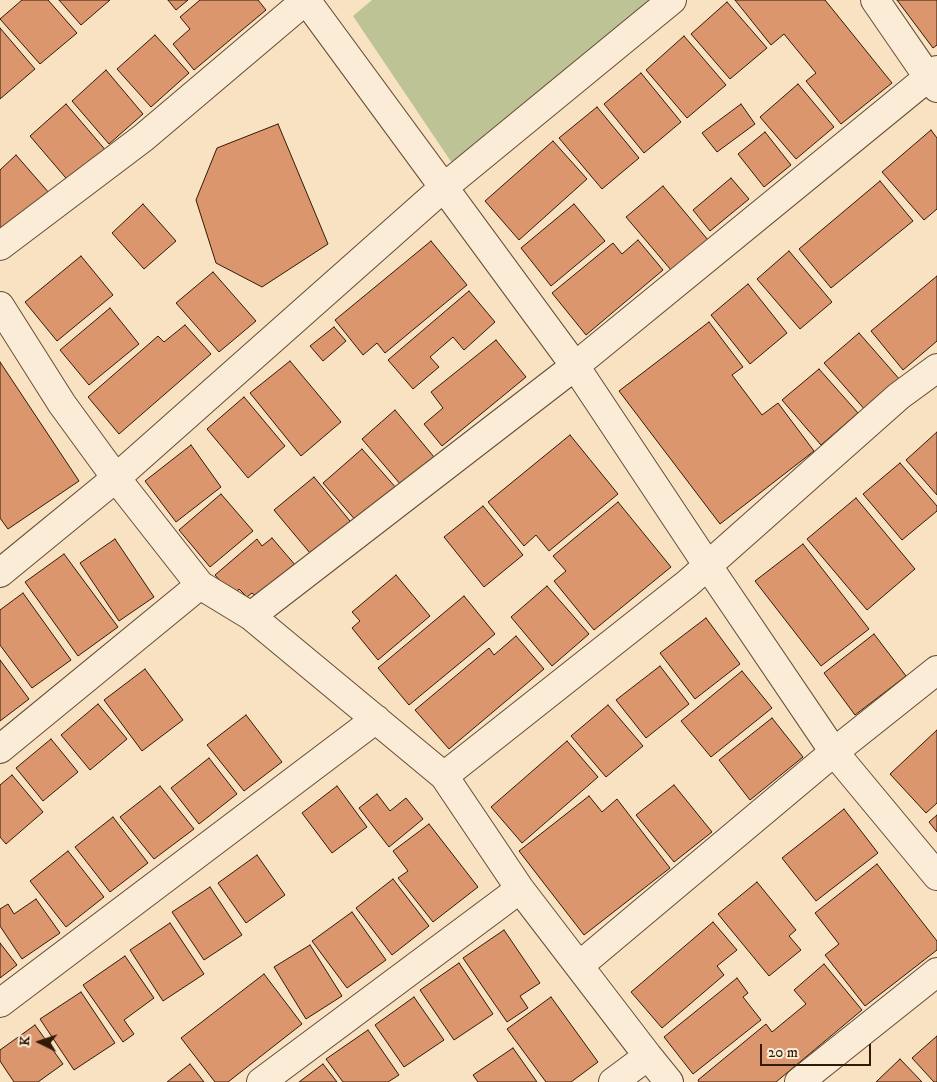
<!DOCTYPE html>
<style>
body{margin:0}
#map{position:relative;width:937px;height:1082px;overflow:hidden;background:#f9e2c2;font-family:"IM FELL DW Pica",serif}
canvas{display:block}
.north{position:absolute;left:15px;top:1017px;width:50px;height:50px;-webkit-text-stroke:4px #fbecd7;paint-order:stroke;rotate:274deg;font-size:14px;font-weight:700;line-height:20px;text-align:center;color:#331a07}
.north::after{content:'';display:block;margin:auto;width:18px;height:22px;background:#331a07;clip-path:polygon(50% 0,100% 100%,50% 72%,0 100%)}
.scale{position:absolute;left:760px;top:1044px;width:111px;height:22px;box-sizing:border-box;border:2px solid #331a07;border-top:0;padding-left:6px;font-size:15px;line-height:18px;white-space:nowrap;color:#331a07;-webkit-text-stroke:4px #fbecd7;paint-order:stroke}
</style>
<div id="map">
<canvas width="937" height="1082"></canvas>
<div class="north">K</div>
<div class="scale">20 m</div>
</div>
<script>
const ctx = document.querySelector('canvas').getContext('2d');
ctx.lineJoin = 'round';
function fillPath(path, color) { ctx.fillStyle = color; ctx.fill(path, 'evenodd'); }
const toPath = rows => new Path2D(rows.map(r => 'M' + r).join(''));
function strokePath(path, color, width, dash) { ctx.strokeStyle = color; ctx.lineWidth = width; ctx.lineCap = dash ? 'butt' : 'round'; ctx.setLineDash(dash || []); ctx.stroke(path); }
fillPath(toPath([
 [372,0,658,0,454,166,353,16]
]), '#bdc394');
const building = toPath([
 [22,0,48,0,77,33,40,64,0,19,22,0],
 [59,0,110,0,81,25,59,0],
 [168,0,188,0,176,10,168,0],
 [200,0,258,0,266,10,194,70,173,44,190,29,180,17,200,0],
 [735,0,825,0,892,83,841,124,806,81,816,73,784,34,771,45,735,0],
 [897,0,937,0,937,45,933,48,897,0],
 [727,2,767,48,730,79,691,34,727,2],
 [0,28,35,69,0,99,0,28],
 [155,35,189,73,151,107,117,69,155,35],
 [684,36,726,85,687,118,646,70,684,36],
 [106,70,143,114,109,144,72,101,106,70],
 [641,73,681,122,644,153,604,104,641,73],
 [798,84,834,127,796,159,760,117,798,84],
 [66,104,108,153,71,184,30,136,66,104],
 [741,104,755,124,717,152,702,133,741,104],
 [597,107,639,158,602,189,559,138,597,107],
 [278,124,328,244,262,287,216,263,196,200,217,148,278,124],
 [931,130,937,138,937,209,924,220,882,172,931,130],
 [765,132,791,165,764,187,738,154,765,132],
 [553,141,587,179,519,240,485,201,553,141],
 [16,155,50,194,0,238,0,170,16,155],
 [731,178,749,199,710,231,693,210,731,178],
 [880,181,913,221,831,288,799,249,880,181],
 [663,186,708,240,671,270,626,217,663,186],
 [143,204,176,241,144,269,112,233,143,204],
 [574,204,605,241,551,286,521,248,574,204],
 [638,240,663,270,586,335,552,293,613,243,622,254,638,240],
 [431,241,467,285,385,353,377,343,363,355,335,320,431,241],
 [789,251,832,302,800,329,757,279,789,251],
 [81,256,113,295,57,341,25,302,81,256],
 [213,272,256,321,219,352,176,303,213,272],
 [937,276,937,341,903,370,871,331,937,276],
 [748,284,787,333,750,364,711,315,748,284],
 [469,291,495,322,464,350,453,337,430,357,439,367,413,389,388,360,469,291],
 [110,308,139,344,89,385,60,350,110,308],
 [709,322,743,367,732,375,762,415,778,403,814,451,720,524,619,391,709,322],
 [185,325,211,354,119,434,88,397,158,336,164,342,185,325],
 [334,327,346,341,323,361,310,346,334,327],
 [859,333,901,381,866,411,824,363,859,333],
 [496,340,526,377,442,446,424,424,443,408,431,392,496,340],
 [290,361,341,422,301,456,250,393,290,361],
 [0,362,79,481,8,529,0,518,0,362],
 [819,369,858,413,821,445,782,400,819,369],
 [244,397,285,446,248,478,207,429,244,397],
 [395,410,434,457,401,485,362,439,395,410],
 [937,432,937,495,906,460,937,432],
 [570,435,618,494,549,551,536,535,524,546,488,502,570,435],
 [191,445,221,487,176,522,145,481,191,445],
 [362,449,397,489,358,523,323,483,362,449],
 [900,463,937,506,937,511,902,540,863,494,900,463],
 [314,477,354,526,315,559,274,510,314,477],
 [221,494,253,531,210,567,179,530,221,494],
 [856,498,915,569,867,610,807,539,856,498],
 [618,502,671,567,594,630,554,581,566,571,553,556,618,502],
 [483,506,523,555,484,587,444,537,483,506],
 [272,538,296,566,259,599,252,593,247,597,239,589,233,596,215,575,257,539,262,546,272,538],
 [115,539,154,597,119,621,80,563,115,539],
 [803,544,869,629,821,666,755,581,803,544],
 [64,554,118,627,78,656,25,582,64,554],
 [396,575,430,616,378,660,352,628,360,621,352,612,396,575],
 [547,586,589,634,552,666,511,617,547,586],
 [23,593,71,660,32,688,0,645,0,610,23,593],
 [464,596,495,634,409,705,378,668,464,596],
 [706,618,740,664,695,699,660,653,706,618],
 [874,634,906,676,855,715,824,673,874,634],
 [516,636,544,669,449,749,415,710,489,648,494,655,516,636],
 [0,660,29,699,0,721,0,660],
 [660,666,689,704,646,738,616,700,660,666],
 [145,669,183,720,142,751,104,700,145,669],
 [742,671,772,708,711,757,681,721,742,671],
 [98,704,127,739,90,770,61,735,98,704],
 [608,705,643,746,606,777,571,736,608,705],
 [246,715,282,762,244,791,207,745,246,715],
 [772,718,803,757,750,800,719,760,772,718],
 [937,730,937,803,926,813,890,774,937,730],
 [51,739,78,772,43,801,16,768,51,739],
 [567,741,598,777,522,843,491,807,567,741],
 [209,758,237,794,199,824,171,788,209,758],
 [12,775,43,812,6,844,0,837,0,785,12,775],
 [674,785,712,832,674,862,636,815,674,785],
 [160,786,194,829,154,859,120,817,160,786],
 [337,786,367,827,332,853,302,813,337,786],
 [377,794,390,811,406,798,423,819,389,847,359,808,377,794],
 [589,796,602,812,617,799,670,868,584,935,519,851,589,796],
 [844,809,878,853,816,901,782,858,844,809],
 [937,815,937,832,929,822,937,815],
 [113,817,148,863,110,892,75,847,113,817],
 [429,824,478,887,433,922,398,878,408,871,393,851,429,824],
 [68,851,104,897,66,927,30,881,68,851],
 [257,855,285,895,246,923,218,883,257,855],
 [877,864,937,941,937,950,865,1006,825,955,839,944,815,913,877,864],
 [393,879,429,926,392,955,356,908,393,879],
 [757,882,796,930,789,936,801,950,769,976,718,914,757,882],
 [210,887,242,935,204,960,172,912,210,887],
 [36,899,60,933,22,959,0,926,0,909,8,904,14,914,36,899],
 [352,912,386,960,347,988,312,941,352,912],
 [713,922,737,950,717,966,724,975,662,1028,631,992,713,922],
 [170,923,204,974,163,1001,130,950,170,923],
 [504,930,540,983,520,996,528,1008,507,1022,463,958,504,930],
 [0,943,17,965,0,978,0,943],
 [310,945,342,996,306,1019,274,967,310,945],
 [125,956,154,998,124,1020,134,1034,123,1042,83,985,125,956],
 [459,963,493,1014,454,1040,420,990,459,963],
 [824,964,862,1010,776,1082,699,1082,698,1080,766,1024,772,1032,806,1004,794,990,824,964],
 [264,974,302,1024,228,1082,215,1082,181,1038,264,974],
 [737,978,748,993,743,997,761,1020,693,1074,664,1037,737,978],
 [81,992,115,1043,74,1070,40,1019,81,992],
 [414,997,444,1040,404,1067,375,1025,414,997],
 [551,997,598,1062,571,1082,546,1082,507,1029,551,997],
 [35,1025,63,1064,38,1082,14,1082,0,1061,0,1050,35,1025],
 [368,1030,399,1075,388,1082,343,1082,326,1059,368,1030],
 [937,1036,937,1082,934,1082,912,1058,937,1036],
 [513,1048,537,1082,478,1082,473,1075,513,1048],
 [900,1059,922,1082,876,1082,900,1059],
 [190,1064,204,1082,167,1082,190,1064],
 [323,1064,337,1082,299,1082,323,1064]
]);
fillPath(building, '#db966d');
strokePath(building, '#331a07', 1);
const minor = toPath([
 [875,0,928,77,937,88],
 [0,246,143,138,306,0,575,366,708,566,834,752,937,670],
 [0,306,62,404,116,478,200,585,251,616,444,776,520,889,648,1056,669,1082],
 [0,573,116,478,443,188,672,0],
 [251,616,575,366,937,70],
 [0,749,200,585],
 [444,776,688,583,899,396,937,368],
 [580,965,834,752,937,876],
 [0,1003,376,719],
 [261,1082,520,889],
 [613,1082,648,1056],
 [799,1082,937,972]
]);
strokePath(minor, '#644c36', 30);
strokePath(minor, '#fbecd7', 28);
</script>
